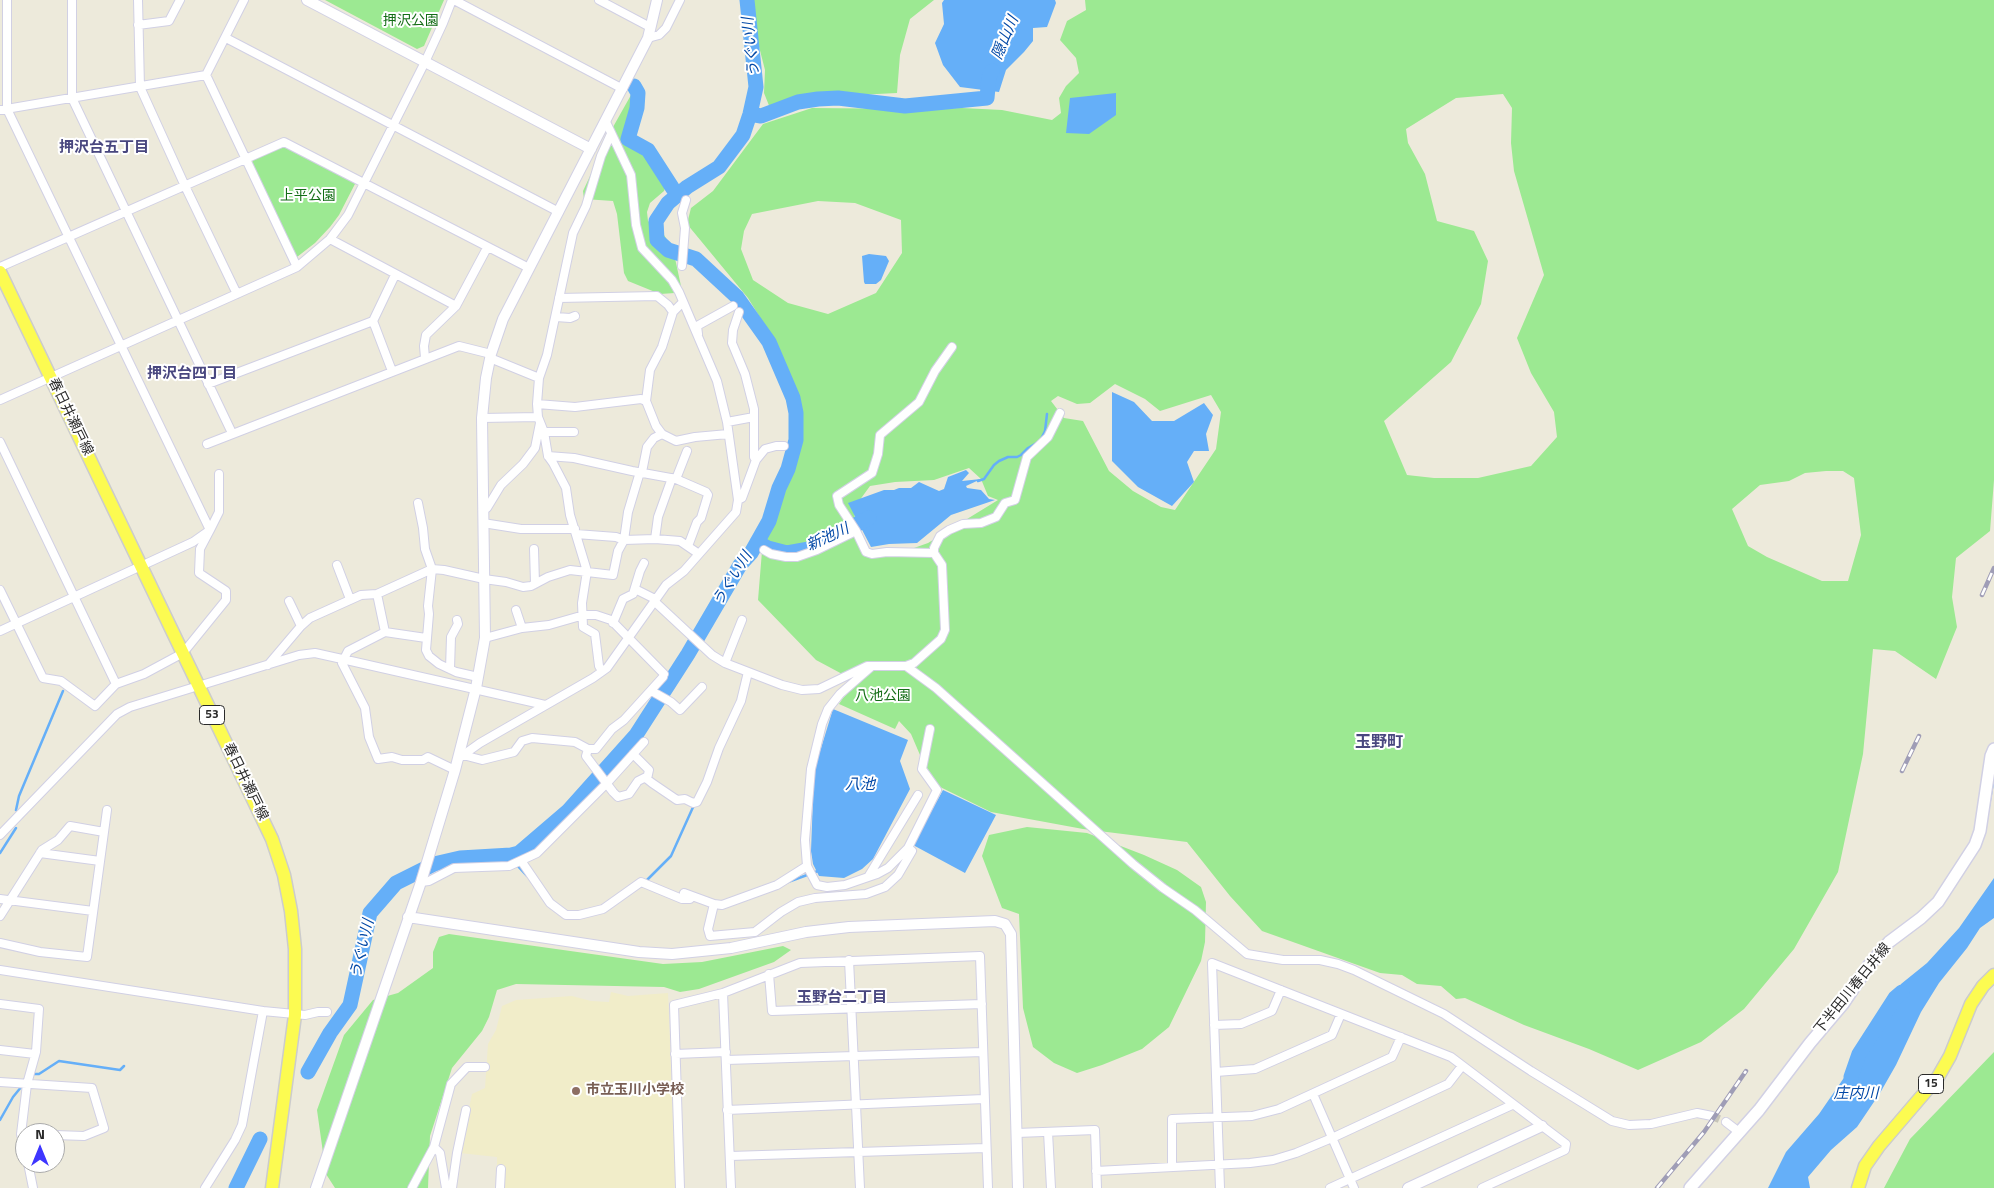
<!DOCTYPE html>
<meta charset="utf-8">
<style>
body{margin:0}
#map{position:relative;width:1994px;height:1188px;overflow:hidden;background:#edeadb;font-family:"Titillium Web",sans-serif}
canvas{display:block}
.north{position:absolute;left:15px;top:1123px;width:50px;height:50px;box-sizing:border-box;background:#fff;border:1px solid #aaa;border-radius:50%;rotate:0deg;font-size:14px;font-weight:700;line-height:20px;text-align:center;color:#2a2a2a}
.north::after{content:'';display:block;margin:auto;width:18px;height:22px;background:#3e36ff;clip-path:polygon(50% 0,100% 100%,50% 72%,0 100%)}
</style>
<div id="map">
<canvas width="1994" height="1188"></canvas>
<div class="north">N</div>
</div>
<script>
const ctx = document.querySelector('canvas').getContext('2d');
ctx.lineJoin = 'round';
function fillPath(path, color) { ctx.fillStyle = color; ctx.fill(path, 'evenodd'); }
const toPath = rows => new Path2D(rows.map(r => 'M' + r).join(''));
function strokePath(path, color, width, dash) { ctx.strokeStyle = color; ctx.lineWidth = width; ctx.lineCap = dash ? 'butt' : 'round'; ctx.setLineDash(dash || []); ctx.stroke(path); }
function label(font, color, halo, rows, align = 'center') {
  ctx.font = font + ' "Titillium Web","Noto Sans JP",sans-serif'; ctx.lineWidth = 4; ctx.setLineDash([]); ctx.textBaseline = 'middle'; ctx.strokeStyle = halo; ctx.fillStyle = color; for (const [text, x, y, turn = 0] of rows) {
    ctx.save(); ctx.translate(x, y); ctx.rotate((+turn || 0) * Math.PI / 180); ctx.textAlign = isNaN(turn) ? turn : align; if (halo) ctx.strokeText(text, 0, 0); ctx.fillText(text, 0, 0); ctx.restore();
  }
}
fillPath(toPath([
 [611,992,628,996,668,993,676,1188,502,1188,504,1169,497,1165,497,1157,460,1153,472,1094,485,1088,488,1044,496,1030,502,1006,516,1000,572,996,591,1001,609,1002]
]), '#f1edc9');
fillPath(toPath([
 [325,0,444,0,424,46,417,49],
 [751,0,934,0,910,19,900,55,897,93,857,95,817,93,770,108,764,93,765,70,755,31],
 [1085,0,1994,0,1994,480,1990,531,1956,558,1952,597,1957,627,1936,679,1895,651,1873,649,1863,754,1838,872,1794,949,1744,1009,1701,1042,1638,1070,1589,1049,1524,1025,1465,998,1456,999,1441,986,1417,984,1402,975,1380,973,1262,931,1230,896,1187,842,1083,829,991,812,932,783,911,734,899,721,895,729,839,704,843,698,859,683,816,660,758,600,763,539,790,477,801,427,788,372,764,324,748,298,687,224,691,208,713,191,763,124,812,108,922,109,962,108,1002,110,1052,120,1061,113,1059,98,1066,86,1079,73,1076,58,1060,40,1067,21,1086,10],
 [1503,94,1512,108,1511,143,1514,171,1544,275,1517,338,1531,373,1554,412,1557,437,1531,466,1478,478,1434,478,1407,475,1384,421,1451,362,1481,304,1488,261,1474,231,1437,221,1425,174,1408,143,1406,129,1456,98],
 [818,201,855,203,901,220,902,253,876,293,828,314,788,303,753,280,741,249,744,231,752,214],
 [1115,384,1145,399,1160,411,1211,395,1221,412,1216,449,1175,510,1161,507,1133,491,1109,471,1083,421,1064,418,1051,401,1058,396,1077,404,1090,403],
 [969,468,981,479,988,496,998,500,928,543,897,554,868,552,856,532,854,508,870,486,895,482,934,480],
 [1826,471,1843,471,1854,478,1861,535,1848,581,1822,581,1767,557,1748,546,1732,509,1760,485,1789,481,1805,473],
 [631,95,636,97,638,100,633,125,634,136,664,176,667,183,664,191,650,203,647,212,648,221,664,235,673,249,681,286,675,293,660,294,628,281,624,273,617,214,613,201,584,199,583,191,613,127],
 [285,146,356,182,339,215,330,227,315,243,297,257,252,163,253,160],
 [1027,827,1087,833,1144,855,1177,870,1201,887,1206,902,1205,942,1201,961,1169,1027,1142,1049,1102,1065,1077,1073,1054,1063,1033,1047,1023,1008,1019,914,1002,908,982,856,989,835],
 [449,934,663,964,702,962,783,946,791,950,774,962,699,989,680,992,664,987,516,984,497,990,489,1017,482,1031,452,1068,430,1136,428,1188,335,1188,326,1174,317,1110,344,1035,373,1000,398,993,433,968,433,952,439,937],
 [1994,1052,1994,1188,1884,1188,1910,1139]
]), '#9ce992');
fillPath(toPath([
 [944,0,1055,0,1056,3,1047,27,1033,28,1033,41,1024,52,1006,70,999,92,960,87,943,65,935,43,944,24,942,3],
 [1116,93,1116,115,1089,134,1066,133,1070,98],
 [869,254,886,256,889,261,881,280,876,284,865,284,864,282,862,256],
 [1112,392,1134,402,1152,421,1174,421,1204,403,1213,415,1206,434,1209,451,1194,451,1187,462,1194,482,1172,506,1138,487,1112,461],
 [966,470,969,473,962,481,981,479,966,486,967,488,981,490,989,499,995,500,951,515,917,543,889,544,871,547,848,503,884,490,894,490,899,488,911,488,919,482,939,491,944,489,948,477],
 [833,709,908,740,900,761,910,789,873,859,862,869,844,878,819,876,813,864,811,851,814,771],
 [943,790,996,815,965,873,913,845],
 [1994,878,1994,918,1980,928,1967,948,1939,983,1921,1012,1896,1065,1880,1093,1857,1127,1831,1150,1808,1177,1810,1188,1768,1188,1786,1152,1819,1114,1881,1024,1901,984,1927,963,1959,928]
]), '#65aff8');
strokePath(toPath([
 [978,481,984,479,994,465,999,461,1008,457,1017,457,1021,455,1028,448,1040,441,1045,431,1047,414],
 [16,810,19,796,63,691],
 [1984,835,1993,782],
 [0,853,16,828],
 [511,855,514,862,527,876],
 [646,881,671,856,694,805],
 [788,882,818,871],
 [33,1074,39,1074,59,1061,120,1070,124,1066],
 [0,1120,13,1097,22,1086]
]), '#65aff8', 2.5);
strokePath(toPath([
 [634,86,638,93,637,108,628,139,648,150,677,195],
 [750,114,761,116,798,102,818,99,838,98,905,106,987,98,989,77,992,71],
 [757,542,768,548,787,553,809,549,869,518],
 [308,1072,330,1033,350,1005,370,913,396,883,434,864,460,858,511,855,519,853,568,811,636,735,688,654,740,565,751,553,769,521,779,488,788,469,796,440,796,413,793,398,769,342,737,297,696,259,668,250,657,240,656,221,668,203,687,187,719,167,743,135,750,114,756,87,747,0],
 [1851,1077,1859,1054,1895,998,1902,992],
 [236,1188,260,1139]
]), '#65aff8', 15);
strokePath(toPath([
 [1712,1116,1726,1122]
]), '#c6c4b8', 8, [8, 4]);
const minor = toPath([
 [72,0,72,98,232,433],
 [138,0,140,87,185,186,237,294],
 [454,0,623,89],
 [599,0,650,27],
 [138,25,169,21,180,0],
 [226,38,559,212],
 [648,38,659,35,666,28,680,0],
 [206,75,297,267],
 [0,110,206,75,244,0],
 [330,239,456,306],
 [682,266,685,228,682,213,686,200],
 [0,267,284,142,529,268],
 [559,298,657,296,668,305,673,312],
 [739,312,733,330,732,343,745,374,754,409,754,457,756,460],
 [556,317,570,318,575,316],
 [373,321,392,371],
 [698,334,697,326,733,306],
 [425,358,424,346,426,335,456,306,487,248],
 [490,358,539,378],
 [208,384,373,321,395,275],
 [0,400,297,267,330,239,348,215,425,62,443,23,452,0],
 [646,401,650,370,662,347,673,312,683,302],
 [537,404,575,407,641,399,646,401,656,426,662,434,676,441,695,437,728,434],
 [482,418,538,417],
 [727,422,754,417],
 [544,432,574,432],
 [0,442,116,684],
 [207,444,459,346,491,354],
 [548,456,574,458,632,471,676,479,706,492,708,495,701,518,697,522,688,546],
 [642,472,647,447,654,438,662,434],
 [676,479,687,451],
 [738,500,742,498,756,460,765,449,776,446,784,446],
 [418,503,423,528,425,549,432,569,428,606,429,614,426,650,429,656,439,664,456,672,478,677],
 [483,510,487,508,501,485,523,464,535,448,540,423],
 [483,523,521,529,575,529],
 [576,534,616,537,624,540,628,512,640,472],
 [655,539,658,517,672,478],
 [534,549,535,584],
 [764,550,771,554,786,557,797,557,817,550,856,531],
 [934,553,887,552,872,554,866,552,856,531,839,505,837,496,872,473,878,454,880,435,919,402,935,371,952,347],
 [337,565,350,599],
 [635,589,655,599],
 [0,590,43,678,61,681,95,706,116,684,144,674,183,653,226,600,226,591,199,573,200,549,210,530,7,109,7,0],
 [377,594,385,632],
 [289,601,301,626],
 [654,601,712,655,725,663,782,685,802,690,819,689,867,666,906,666,936,688,1133,864,1163,888,1195,910,1247,954,1283,960,1320,960,1338,964,1354,970,1444,1014,1531,1071,1612,1121,1629,1125,1651,1124,1697,1113,1712,1116],
 [516,610,522,628],
 [613,623,623,599,633,594,640,571,644,563],
 [0,631,193,542,210,530,219,512,219,474],
 [426,638,385,632,348,651,342,663,365,708,369,737,378,759,392,757,402,760,423,760,428,757,455,770],
 [485,638,522,628,549,625,584,615,596,615,611,620,664,674],
 [725,663,742,620],
 [268,665,301,626,310,618,361,595,377,594,432,569,444,570,484,579,506,582,523,587,531,586,548,577,570,570,613,575,618,551,624,540,655,539,680,541,699,554],
 [906,666,914,663,941,639,945,630,942,565,934,553,934,548,940,536,949,530,963,524,981,523,996,517,1005,503,1015,500,1027,457,1048,437,1060,413],
 [871,667,840,694,828,709,822,724,811,769,805,840,807,866,817,885,827,887,845,885,877,874,888,868,908,848,937,790,922,769,930,729],
 [450,669,451,637,458,624,457,620],
 [602,671,599,666,595,634,583,627,582,603,587,571,570,515,566,488,553,463,548,456,544,432,538,417,537,404,539,378,547,355,573,233,586,206,601,156,611,134],
 [655,693,671,702,680,710,702,687],
 [588,749,586,756,613,792,618,797,629,794,638,781,646,777,647,779],
 [633,754,649,770,647,779,652,783,677,800,685,799,693,803,697,802,707,782,719,748,741,701,748,672],
 [463,755,482,760,514,752,522,741,532,738,575,742,588,749,596,749,612,729,624,720,663,677],
 [459,758,480,743,593,678,607,668,666,585,684,571,736,512,738,500,727,422,717,381,679,292,672,280,642,248,636,225,631,175,606,122],
 [0,835,117,714,130,707,299,655,315,653,342,659,545,705],
 [40,853,100,861],
 [522,862,550,903,566,915,579,915,603,909,641,882,682,899,690,899,692,896],
 [868,877,918,795],
 [421,882,429,881,454,868,509,866,537,853,607,783,644,742],
 [684,893,714,904,722,905,777,885,807,866],
 [0,899,93,911],
 [714,904,708,929,710,936,755,932,781,912,798,902,815,898,866,894,885,887,898,875,912,851,908,848],
 [0,916,42,850,58,840,70,826,104,832],
 [0,943,40,952,87,957,107,810],
 [849,960,860,1188],
 [0,970,263,1011,305,1015,318,1012,327,1012],
 [769,974,772,1011,982,1004],
 [723,993,731,1188],
 [0,1004,39,1009,36,1052,27,1084,21,1134,25,1151],
 [1214,1025,1241,1024,1272,1011,1281,990],
 [0,1050,35,1054],
 [675,1054,726,1052],
 [726,1060,983,1052],
 [1216,1072,1255,1069,1332,1035,1341,1014],
 [0,1082,92,1088,104,1128,84,1136,55,1135],
 [1313,1094,1354,1188],
 [727,1110,984,1099],
 [1726,1122,1739,1132],
 [1048,1132,1051,1188],
 [1017,1133,1095,1130,1097,1188],
 [434,1147,440,1153,446,1188],
 [730,1156,986,1148],
 [28,1163,33,1188],
 [1172,1167,1172,1119,1252,1116,1279,1109,1392,1057,1401,1037],
 [1096,1171,1250,1163,1273,1160,1296,1153,1332,1138,1448,1084,1462,1066],
 [205,1188,235,1140,242,1125,263,1011],
 [412,1188,434,1147,451,1084,467,1067,485,1067],
 [452,1188,457,1153,466,1110],
 [500,1188,501,1169],
 [680,1188,674,1005,723,993,800,963,980,956,988,1188],
 [1220,1188,1212,963,1451,1057,1566,1144,1565,1150,1482,1188],
 [1330,1188,1512,1105]
]);
const tertiary = toPath([
 [307,0,591,149],
 [408,917,639,952,672,954,731,948,806,932,849,927,995,921,1005,924,1011,934,1018,1188],
 [316,1188,421,882,455,770,476,688,485,638,482,418,486,378,491,354,503,319,648,38,657,0],
 [1408,1188,1542,1126]
]);
const secondary = toPath([
 [1690,1188,1759,1110,1810,1043,1843,1004,1869,965,1889,942,1921,918,1938,902,1975,845,1980,831,1991,756,1994,749]
]);
const primary = toPath([
 [0,272,272,839,284,875,291,911,295,949,295,1015,272,1188],
 [1858,1188,1865,1166,1879,1146,1938,1077,1950,1056,1971,1004,1983,986,1994,975]
]);
strokePath(minor, '#d1d0e4', 10);
strokePath(tertiary, '#d1d0e4', 12);
strokePath(secondary, '#d1d0e4', 14);
strokePath(primary, '#ccc', 15);
strokePath(minor, '#fff', 8);
strokePath(tertiary, '#fff', 10);
strokePath(secondary, '#fff', 11);
strokePath(primary, '#fcfb51', 12);
const rail = toPath([
 [1982,595,1994,568],
 [1902,771,1919,736],
 [1657,1188,1704,1132,1746,1071]
]);
strokePath(rail, '#9f9db6', 4.5);
strokePath(rail, '#fff', 2.5, [8]);
for (const [x, y, r, color] of [
 [576,1091,5,"#8d6e63"]
]) { const dot = new Path2D(); dot.arc(x, y, r, 0, 2 * Math.PI); ctx.fillStyle = color; ctx.fill(dot); strokePath(dot, '#fff', 2); }
for (const [x, y, w] of [
 [212,715,25],
 [1931,1084,25]
]) { const box = new Path2D(); box.roundRect(x - w / 2, y - 9.5, w, 19, 4); ctx.fillStyle = '#fff'; ctx.fill(box); strokePath(box, '#2a2a2a', 1); }
label('bold 12px', '#2a2a2a', null, [
 ["53",212,715],
 ["15",1931,1084]
]);
label('14px', '#146d16', '#fff', [
 ["押沢公園",411,22],
 ["上平公園",308,197],
 ["八池公園",883,697]
]);
label('14px', '#2a2a2a', '#fff', [
 ["春日井瀬戸線",70,417,64],
 ["春日井瀬戸線",245,782,64],
 ["下半田川春日井線",1853,989,-51]
]);
label('bold 14px', '#785e54', '#fff', [
 ["市立玉川小学校",586,1091]
], 'left');
label('italic 15px', '#0248a6', '#fff', [
 ["隠山川",1006,38,-67],
 ["うぐい川",752,47,-96],
 ["新池川",828,538,-25],
 ["うぐい川",733,579,-58],
 ["八池",860,785],
 ["うぐい川",363,949,-77],
 ["庄内川",1856,1094]
]);
label('bold 15px', '#49477f', '#fff', [
 ["押沢台五丁目",104,148],
 ["押沢台四丁目",192,374],
 ["玉野台二丁目",842,998]
]);
label('bold 16px', '#49477f', '#fff', [
 ["玉野町",1379,743]
]);
</script>
